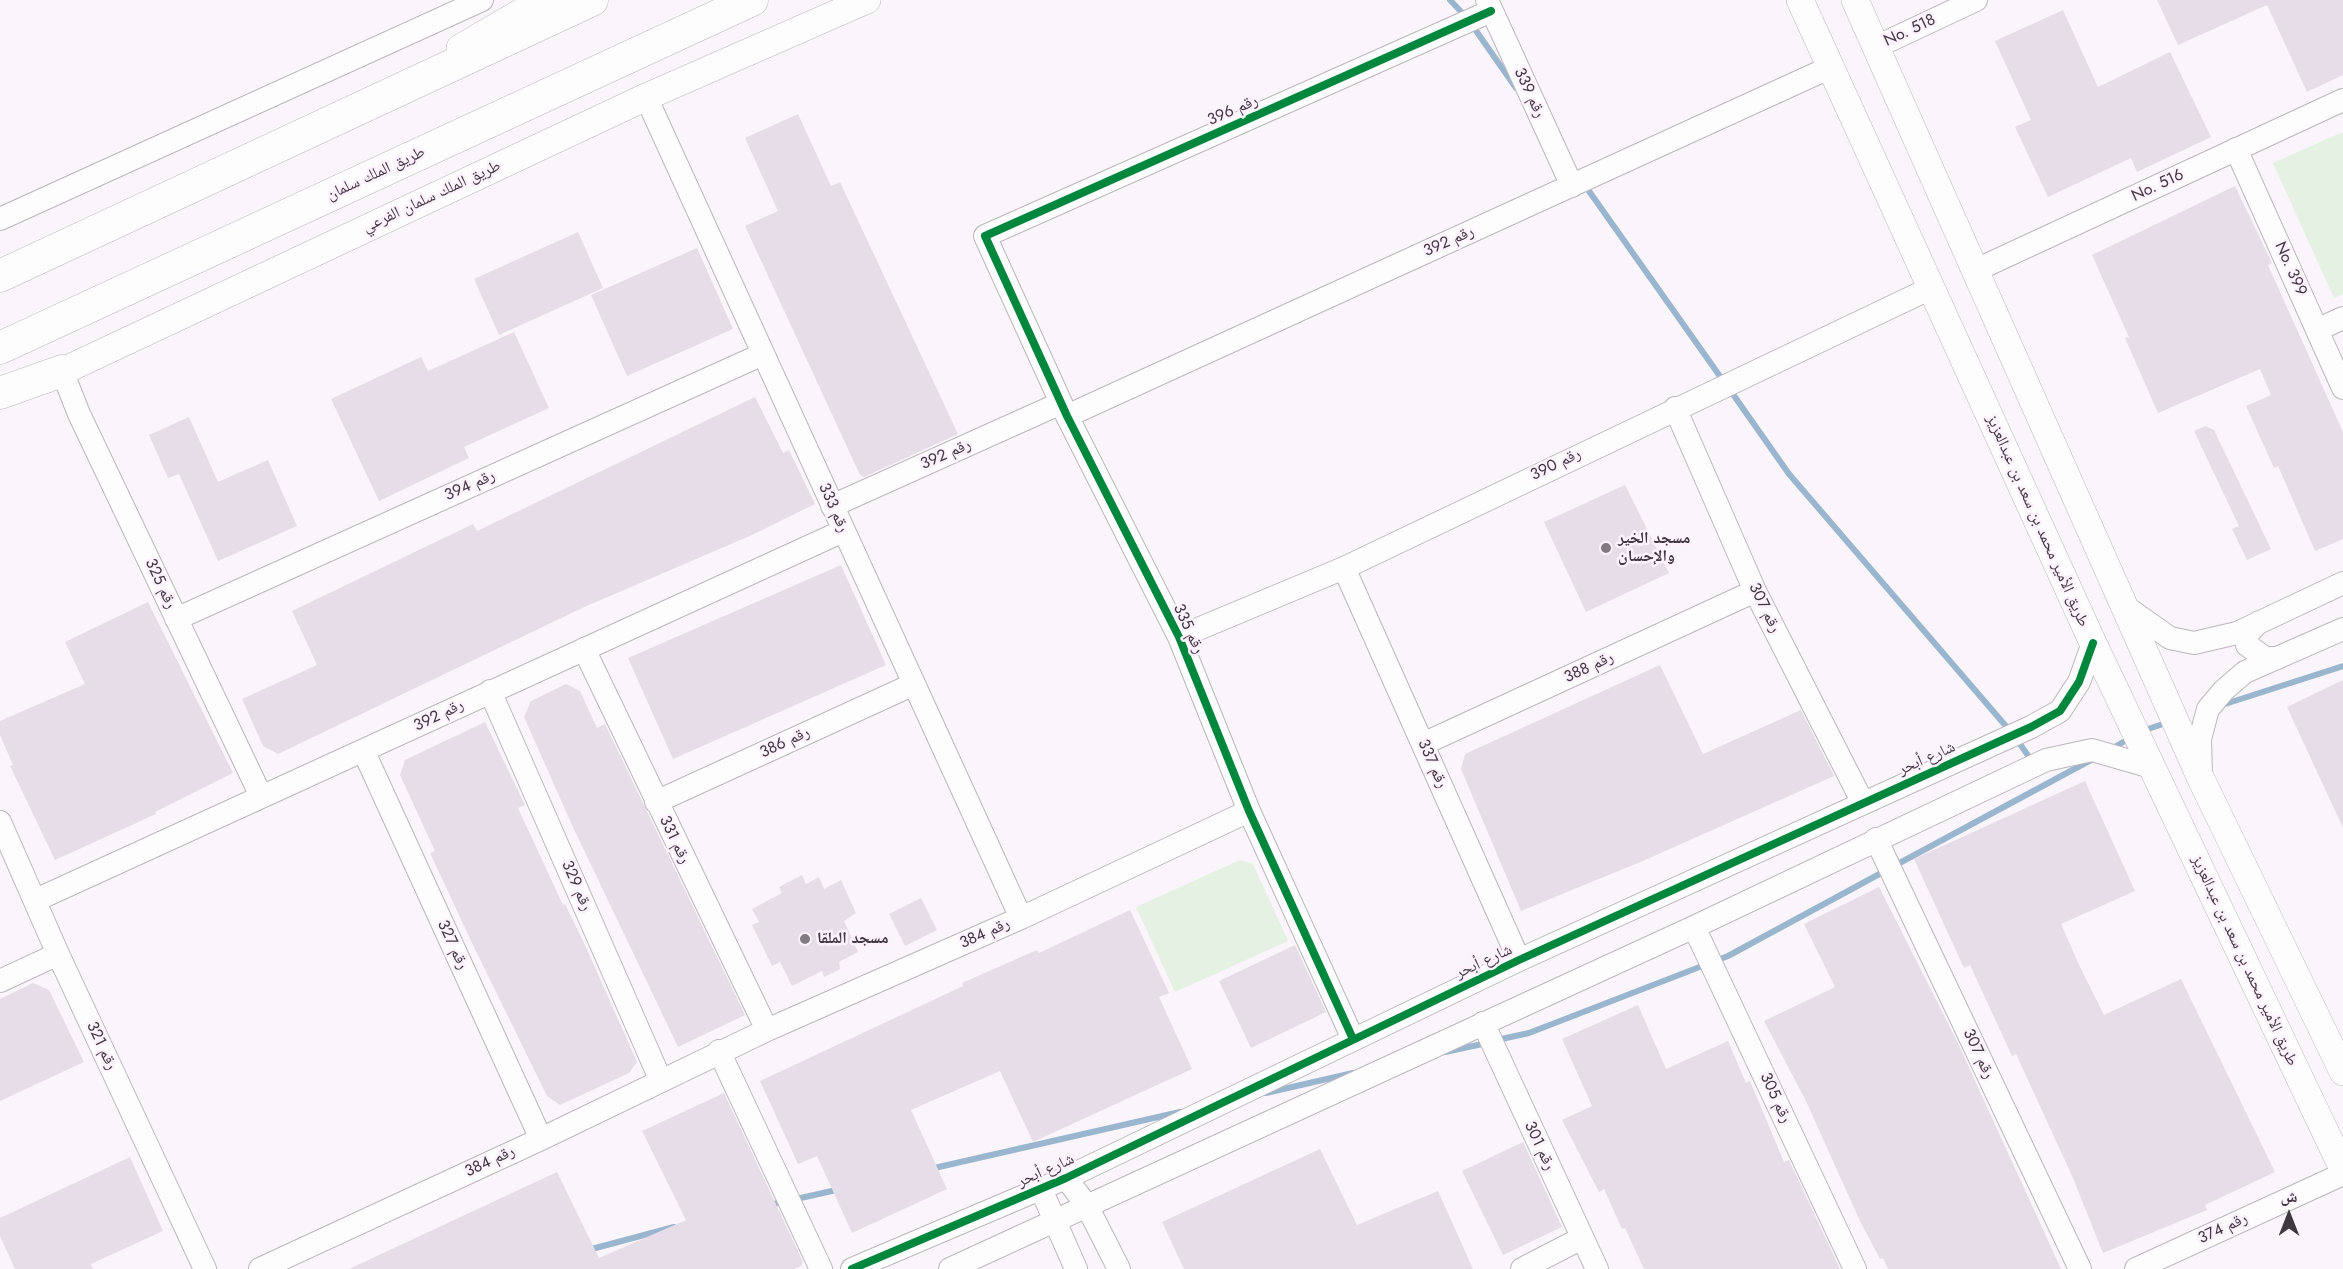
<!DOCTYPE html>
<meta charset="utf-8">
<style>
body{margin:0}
#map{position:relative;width:2343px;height:1269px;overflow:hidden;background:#faf4fb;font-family:Jost,"Noto Naskh Arabic",sans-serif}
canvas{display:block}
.north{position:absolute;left:2259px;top:1185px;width:60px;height:60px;-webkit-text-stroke:4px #fdf1fe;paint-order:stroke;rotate:0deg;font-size:16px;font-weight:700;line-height:24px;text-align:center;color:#403840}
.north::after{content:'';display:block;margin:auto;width:21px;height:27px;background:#403840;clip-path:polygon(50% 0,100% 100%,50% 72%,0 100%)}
</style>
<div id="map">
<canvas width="2343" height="1269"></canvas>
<div class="north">ش</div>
</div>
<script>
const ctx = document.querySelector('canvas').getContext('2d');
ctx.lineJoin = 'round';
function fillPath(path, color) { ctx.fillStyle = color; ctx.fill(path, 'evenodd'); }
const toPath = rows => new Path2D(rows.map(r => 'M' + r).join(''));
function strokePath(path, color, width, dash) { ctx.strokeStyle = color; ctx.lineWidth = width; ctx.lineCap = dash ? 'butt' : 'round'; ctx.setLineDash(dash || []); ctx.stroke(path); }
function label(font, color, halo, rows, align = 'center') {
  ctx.font = font + ' Jost,"Noto Naskh Arabic",sans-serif'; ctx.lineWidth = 5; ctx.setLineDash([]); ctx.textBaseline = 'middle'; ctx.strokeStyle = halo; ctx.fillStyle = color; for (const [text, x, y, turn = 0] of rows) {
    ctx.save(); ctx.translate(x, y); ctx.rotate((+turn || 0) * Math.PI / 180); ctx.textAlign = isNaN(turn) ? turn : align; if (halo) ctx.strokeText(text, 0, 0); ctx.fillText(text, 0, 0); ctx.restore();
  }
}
fillPath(toPath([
 [2343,132,2343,294,2334,298,2273,163],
 [1240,860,1253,864,1288,941,1175,992,1136,907]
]), '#e4f1e3');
strokePath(toPath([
 [1450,0,1466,17],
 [1472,25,1516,88],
 [1584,184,1724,382],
 [1730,390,1789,474,2011,732],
 [2222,705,2343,666],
 [2148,729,2163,724],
 [2017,740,2032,761],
 [2111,749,2125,741],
 [1894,866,2091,760],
 [1497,1040,1529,1033,1728,956,1885,871],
 [1445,1052,1487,1043],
 [1266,1093,1353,1073],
 [930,1169,1180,1112],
 [769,1205,841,1189],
 [588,1250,674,1227]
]), '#9ab6cf', 6);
fillPath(toPath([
 [2157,0,2343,0,2343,75,2307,92,2267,5,2178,45],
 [2063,10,2098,87,2170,52,2211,137,2137,172,2131,158,2048,197,2015,127,2031,120,1995,41],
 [798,114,831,186,840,182,958,434,864,477,860,475,745,226,778,211,745,138],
 [2235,186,2272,263,2268,265,2343,432,2343,539,2315,551,2278,466,2274,468,2246,406,2271,395,2260,369,2158,413,2125,338,2129,337,2092,255],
 [578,232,603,288,499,335,474,279],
 [697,248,733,329,627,376,591,295],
 [514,332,549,408,464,447,469,458,379,501,331,399,421,357,428,371],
 [755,397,783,453,789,450,815,504,752,535,582,608,278,754,263,746,242,699,317,665,292,611,473,524,477,531],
 [189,417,218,482,268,460,297,526,218,561,179,474,168,478,149,435],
 [2205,426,2214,430,2271,549,2247,560,2232,529,2239,526,2194,431],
 [1625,485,1669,573,1586,612,1544,522],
 [841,565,886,665,673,759,628,658],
 [148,602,233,773,155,812,156,814,55,860,10,766,13,765,0,735,0,721,85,684,65,642],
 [1660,665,1703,754,1801,710,1834,776,1645,860,1521,911,1461,769,1465,754],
 [2343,680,2343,828,2287,707],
 [566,684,580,691,597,728,605,724,745,1015,678,1047,572,825,524,717,531,701],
 [485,722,525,805,518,808,563,905,565,904,585,945,637,1062,629,1073,560,1105,547,1096,472,943,430,853,435,851,400,775,405,760],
 [2085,781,2135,891,2061,924,2080,967,2104,1015,2181,979,2275,1172,2205,1205,2207,1210,2103,1253,2073,1178,2016,1054,2012,1056,1970,965,1964,968,1914,859],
 [802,875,806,884,819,877,824,889,841,880,856,913,844,921,858,952,839,962,840,969,824,977,822,971,792,986,780,962,772,966,752,925,759,922,752,909,782,893,779,887],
 [1879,887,1956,1039,2061,1269,1888,1269,1883,1258,1880,1259,1859,1219,1806,1101,1764,1021,1835,987,1804,924],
 [921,898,937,930,905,946,889,914],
 [1130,910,1169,993,1159,997,1192,1069,1033,1142,1000,1071,911,1110,947,1189,852,1233,817,1156,798,1164,760,1081,963,986,962,983,1037,950,1039,953],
 [1295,945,1326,1012,1251,1048,1219,981],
 [33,983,49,990,84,1062,0,1101,0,999],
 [1638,1005,1666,1069,1728,1041,1746,1083,1750,1081,1784,1162,1789,1160,1840,1269,1644,1269,1625,1228,1622,1229,1604,1189,1599,1192,1562,1120,1592,1106,1562,1039],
 [724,1093,803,1262,801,1266,794,1269,349,1269,557,1172,599,1258,686,1220,642,1131],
 [1523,1142,1562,1227,1503,1255,1462,1171],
 [1320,1149,1357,1225,1438,1191,1473,1269,1184,1269,1162,1222],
 [130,1157,163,1231,91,1264,93,1269,15,1269,0,1236,0,1218]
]), '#e7dde9');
const minor = toPath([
 [1487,0,1572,186],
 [1876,47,1976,0],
 [646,97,1021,918],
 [2236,149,2343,388],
 [0,219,482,0],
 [1974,271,2343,100],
 [2317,330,2343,318],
 [62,371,79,414,261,796],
 [1675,408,1755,591,1863,803],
 [1067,416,1831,67],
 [832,506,1061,403],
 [1344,568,1519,960],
 [2126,607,2170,638,2194,643,2237,633,2343,583],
 [176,619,763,354],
 [2259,622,2248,633,2247,645,2265,658,2277,658],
 [1179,637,1344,568,1931,288],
 [584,649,767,1030],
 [490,691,661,1081],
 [1423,744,1755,591],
 [364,752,541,1139],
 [2201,775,2200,739,2208,709,2224,690,2245,672,2343,629],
 [656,802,914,684],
 [0,822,58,954,205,1269],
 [1876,839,2080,1269],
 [36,900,843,531],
 [1694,927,1855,1269],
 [0,981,58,954],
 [1483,1023,1597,1269],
 [1353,1039,1249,811,1179,637,1067,416,985,236,1491,11],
 [719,1051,821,1269],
 [1066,1178,1087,1206,1119,1269],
 [1041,1189,1076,1269],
 [260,1269,541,1139,767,1030,1021,918,1249,811],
 [852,1269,1066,1178,1519,960,2031,727,2060,711,2079,682,2093,643],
 [950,1269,1694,927,2046,760,2092,750,2151,767],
 [1522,1269,1582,1238],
 [2136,1269,2343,1174]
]);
const major = toPath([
 [1800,0,2093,643,2343,1169],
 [1855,0,2201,779,2343,1072],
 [460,48,542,0],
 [44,380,646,97,867,0]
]);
const highway = toPath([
 [0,276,592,0],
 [0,348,752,0],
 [0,393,62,371]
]);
strokePath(minor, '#bcb6bd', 24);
strokePath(major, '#bcb6bd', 28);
strokePath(highway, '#bcb6bd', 33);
strokePath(minor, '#fefdfe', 22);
strokePath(major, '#fefdfe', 27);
strokePath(highway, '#fefdfe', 32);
strokePath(toPath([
 [1353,1039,1249,811,1179,637,1067,416,985,236,1491,11],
 [852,1269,1066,1178,1519,960,2031,727,2060,711,2079,682,2093,643]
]), '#00873e', 8);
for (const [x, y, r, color] of [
 [1606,548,6,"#817a81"],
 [805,939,6,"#817a81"]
]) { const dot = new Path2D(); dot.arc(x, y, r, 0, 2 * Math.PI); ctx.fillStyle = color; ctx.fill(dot); strokePath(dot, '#fdf1fe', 2); }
label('16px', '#403840', '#fdf1fe', [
 ["No. 518",1910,31,-25],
 ["رقم 339",1529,93,65],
 ["رقم 396",1233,111,-24],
 ["طريق الملك سلمان",376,174,-25],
 ["No. 516",2158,186,-25],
 ["طريق الملك سلمان الفرعي",432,197,-25],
 ["رقم 392",1449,242,-24],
 ["No. 399",2290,269,66],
 ["رقم 392",946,455,-24],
 ["رقم 390",1556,465,-26],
 ["رقم 394",470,486,-24],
 ["رقم 333",833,508,66],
 ["طريق الأمير محمد بن سعد بن عبدالعزيز",2037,521,66],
 ["رقم 325",160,584,65],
 ["رقم 307",1764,608,64],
 ["رقم 335",1188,629,65],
 ["رقم 388",1589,668,-25],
 ["رقم 392",439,716,-26],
 ["رقم 386",785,743,-25],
 ["شارع أبحر",1927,759,-24],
 ["رقم 337",1432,764,66],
 ["رقم 331",674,840,64],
 ["رقم 329",576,886,66],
 ["رقم 384",985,934,-24],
 ["رقم 327",452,945,65],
 ["طريق الأمير محمد بن سعد بن عبدالعزيز",2244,961,65],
 ["شارع أبحر",1484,962,-25],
 ["رقم 321",101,1046,65],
 ["رقم 307",1978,1054,65],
 ["رقم 305",1775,1098,65],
 ["رقم 301",1539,1146,65],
 ["رقم 384",490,1162,-25],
 ["شارع أبحر",1046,1171,-24],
 ["رقم 374",2223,1229,-25]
]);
label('bold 16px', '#403840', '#fdf1fe', [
 ["مسجد الخير",1618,539],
 ["والإحسان",1618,557],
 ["مسجد الملقا",817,939]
], 'left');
</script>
